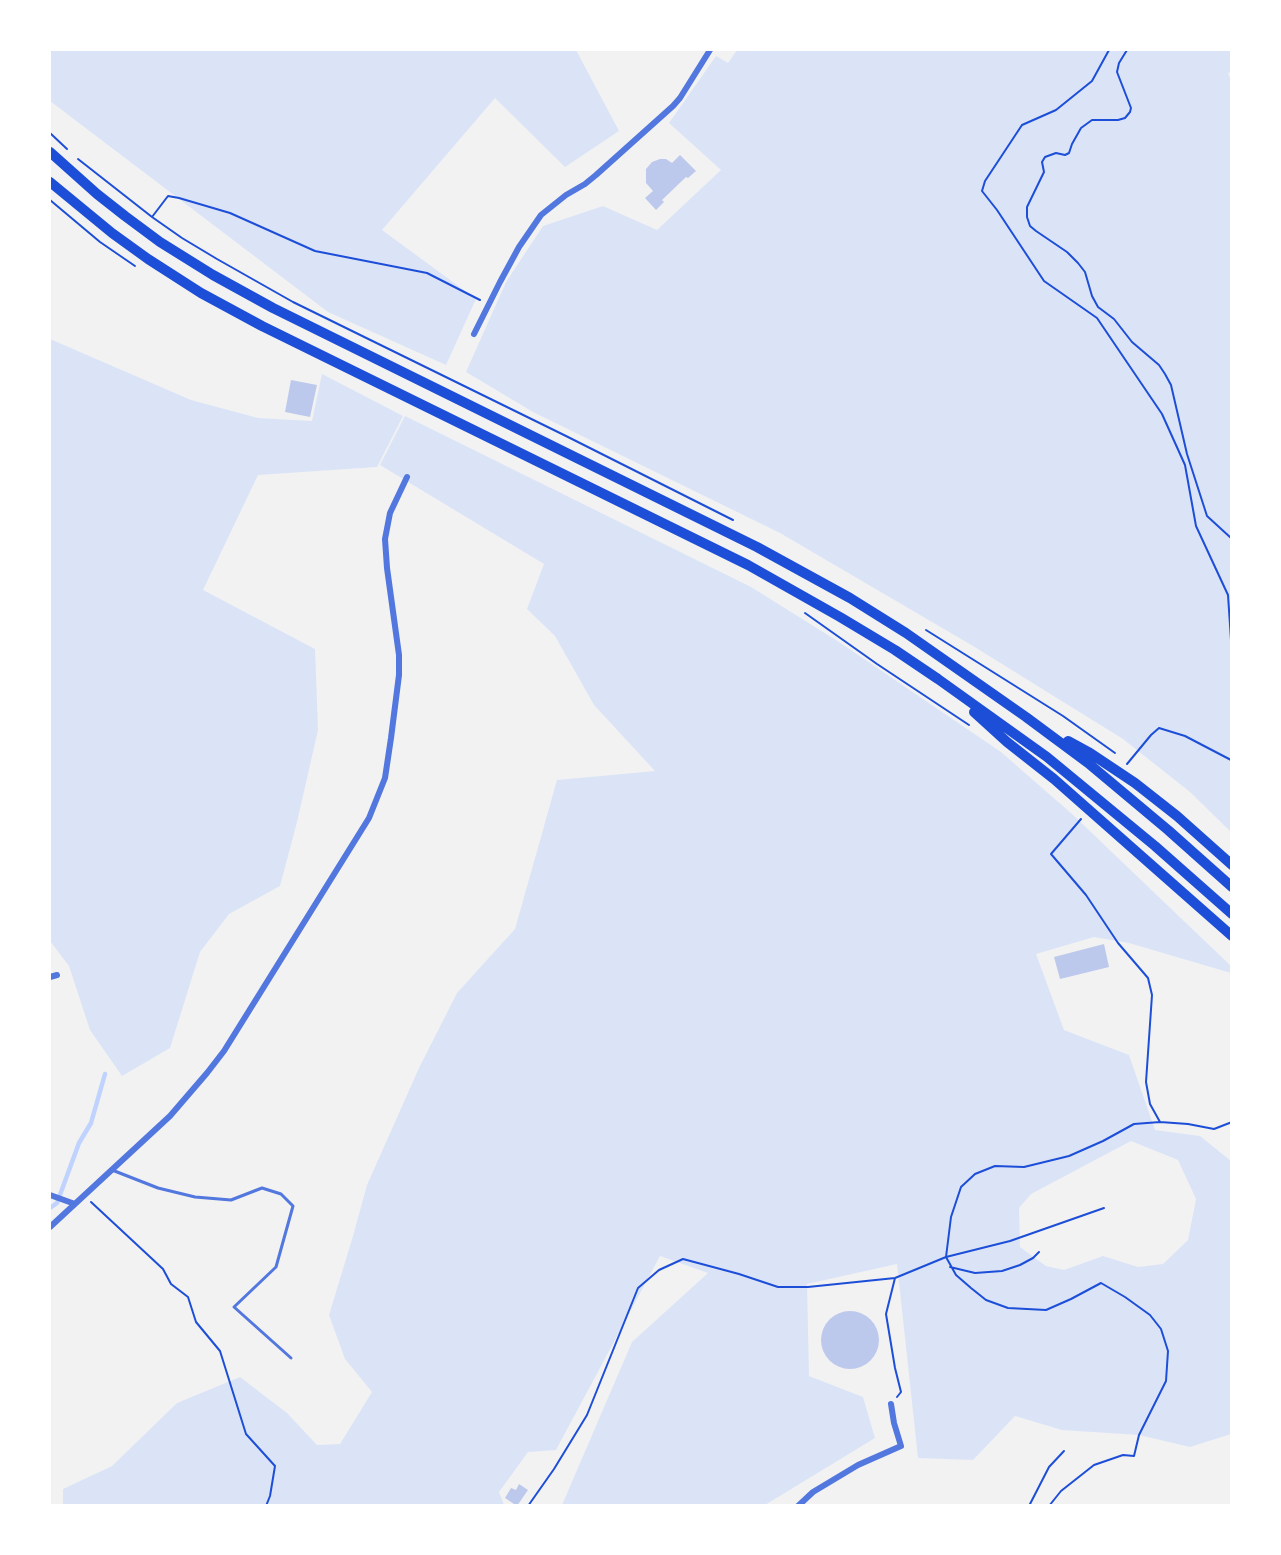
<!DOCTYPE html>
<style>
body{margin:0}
#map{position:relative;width:1281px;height:1555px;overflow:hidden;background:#f2f2f2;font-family:"Nunito Sans",sans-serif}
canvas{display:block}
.frame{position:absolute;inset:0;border:51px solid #fff;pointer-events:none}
</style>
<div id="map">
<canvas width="1281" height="1555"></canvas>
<div class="frame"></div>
</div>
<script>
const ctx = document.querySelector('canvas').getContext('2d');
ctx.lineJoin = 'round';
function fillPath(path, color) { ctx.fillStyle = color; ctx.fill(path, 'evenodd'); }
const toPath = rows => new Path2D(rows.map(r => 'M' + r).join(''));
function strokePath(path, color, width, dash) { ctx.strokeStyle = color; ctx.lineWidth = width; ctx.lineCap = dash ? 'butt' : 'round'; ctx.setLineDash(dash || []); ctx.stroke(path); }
fillPath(toPath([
 [50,50,576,50,619,131,565,167,495,98,382,230,476,299,446,365,328,312,50,101],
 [737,50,1231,50,1231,72,1228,73,1232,83,1231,832,1190,792,1123,739,973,646,780,533,533,412,466,372,506,282,543,226,603,206,657,230,721,170,669,123,716,56,728,63],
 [50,339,191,400,258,418,312,421,322,374,403,416,377,467,258,475,203,590,315,649,318,730,297,822,280,886,229,914,200,952,170,1048,122,1076,90,1030,69,966,50,941],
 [405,416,751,587,839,642,1001,752,1072,814,1231,966,1231,973,1129,943,1094,937,1036,954,1064,1030,1129,1055,1155,1130,1200,1136,1231,1161,1231,1434,1190,1447,1139,1435,1062,1430,1015,1416,973,1460,918,1458,897,1264,807,1284,809,1376,863,1397,875,1438,765,1505,562,1505,632,1342,708,1273,660,1256,556,1450,528,1452,499,1492,504,1505,63,1506,63,1489,112,1466,177,1403,240,1377,287,1413,317,1445,340,1444,372,1392,345,1359,329,1315,353,1236,367,1185,419,1068,457,993,515,929,557,780,655,771,594,705,555,636,527,609,544,564,380,465],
 [1131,1141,1178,1160,1196,1199,1188,1240,1163,1264,1138,1267,1103,1256,1064,1270,1046,1266,1020,1247,1019,1208,1031,1194]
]), '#dbe4f7');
strokePath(toPath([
 [50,1208,57,1203,79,1143,91,1123,105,1074]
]), '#bfd3fe', 4.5);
fillPath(toPath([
 [680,155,696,171,688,178,686,177,662,200,664,202,656,210,645,198,653,191,646,183,646,169,652,162,660,159,666,159,672,163],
 [291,380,317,385,310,417,285,412],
 [1104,944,1109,967,1060,979,1054,957],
 '821 1340a29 29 0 1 1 58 0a29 29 0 1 1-58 0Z',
 [519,1484,528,1490,517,1506,505,1498,511,1488,516,1490]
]), '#bdc9ec');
strokePath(toPath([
 [1109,50,1092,81,1056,110,1022,125,985,181,982,191,997,210,1044,281,1097,318,1162,414,1185,465,1196,526,1228,595,1232,655],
 [1127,50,1119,63,1117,72,1131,108,1130,112,1125,118,1118,120,1092,120,1081,128,1072,144,1069,153,1065,155,1056,153,1045,157,1042,162,1044,172,1027,207,1027,217,1030,226,1036,231,1067,252,1078,263,1085,272,1092,296,1098,307,1114,319,1132,342,1159,365,1165,374,1171,385,1187,454,1207,516,1231,538,1232,542],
 [50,133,67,149],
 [78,159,152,217,182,238,217,259,293,302,566,436,733,520],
 [50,200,100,242,135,266],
 [152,217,168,196,179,198,230,213,315,251,427,273,480,300],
 [805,613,877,664,969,725],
 [926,630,1063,716,1115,753],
 [1127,764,1151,735,1159,728,1185,736,1231,760,1232,758],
 [1081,819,1051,854,1086,895,1118,943,1148,978,1152,995,1146,1082,1150,1104,1160,1122],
 [91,1202,163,1269,171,1284,188,1297,196,1322,220,1351,246,1434,275,1466,270,1496,266,1506],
 [950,1267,975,1273,1002,1271,1020,1265,1033,1258,1039,1252],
 [895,1278,886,1314,895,1368,901,1392,897,1397],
 [528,1506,554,1469,587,1415,638,1288,659,1270,683,1259,739,1274,778,1287,808,1287,895,1278,946,1257,951,1217,961,1187,975,1174,995,1166,1024,1167,1069,1156,1103,1141,1134,1124,1160,1122,1188,1124,1214,1129,1232,1122],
 [1029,1506,1049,1467,1064,1451],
 [1049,1506,1061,1491,1094,1465,1123,1455,1134,1456,1139,1435,1166,1381,1168,1351,1161,1329,1150,1315,1125,1297,1101,1283,1071,1299,1046,1310,1008,1308,986,1300,971,1288,956,1275,946,1257,1010,1241,1104,1208]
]), '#1d4ed8', 2);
strokePath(toPath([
 [112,1170,158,1188,195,1197,231,1200,262,1188,281,1194,293,1206,276,1267,234,1307,291,1358]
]), '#5277de', 3);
strokePath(toPath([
 [474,334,500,282,519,247,541,215,566,195,585,184,596,175,673,106,680,98,710,50],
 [50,977,57,975],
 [50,1195,75,1204],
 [50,1227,170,1116,207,1073,224,1051,369,818,385,778,391,738,399,675,399,655,387,568,385,539,390,513,407,477],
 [798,1506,813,1492,858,1465,901,1446,894,1423,891,1404]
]), '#5277de', 6);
strokePath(toPath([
 [50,152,97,194,125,216,160,242,213,275,273,308,757,547,850,598,906,633,1026,717,1088,763,1168,830,1232,887],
 [50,182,112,233,148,259,201,293,262,326,748,565,840,617,895,650,938,679,1047,757,1155,846,1232,914],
 [974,712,1007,742,1054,779,1232,936],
 [1068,741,1090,753,1135,783,1177,816,1232,865]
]), '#1d4ed8', 10);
</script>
